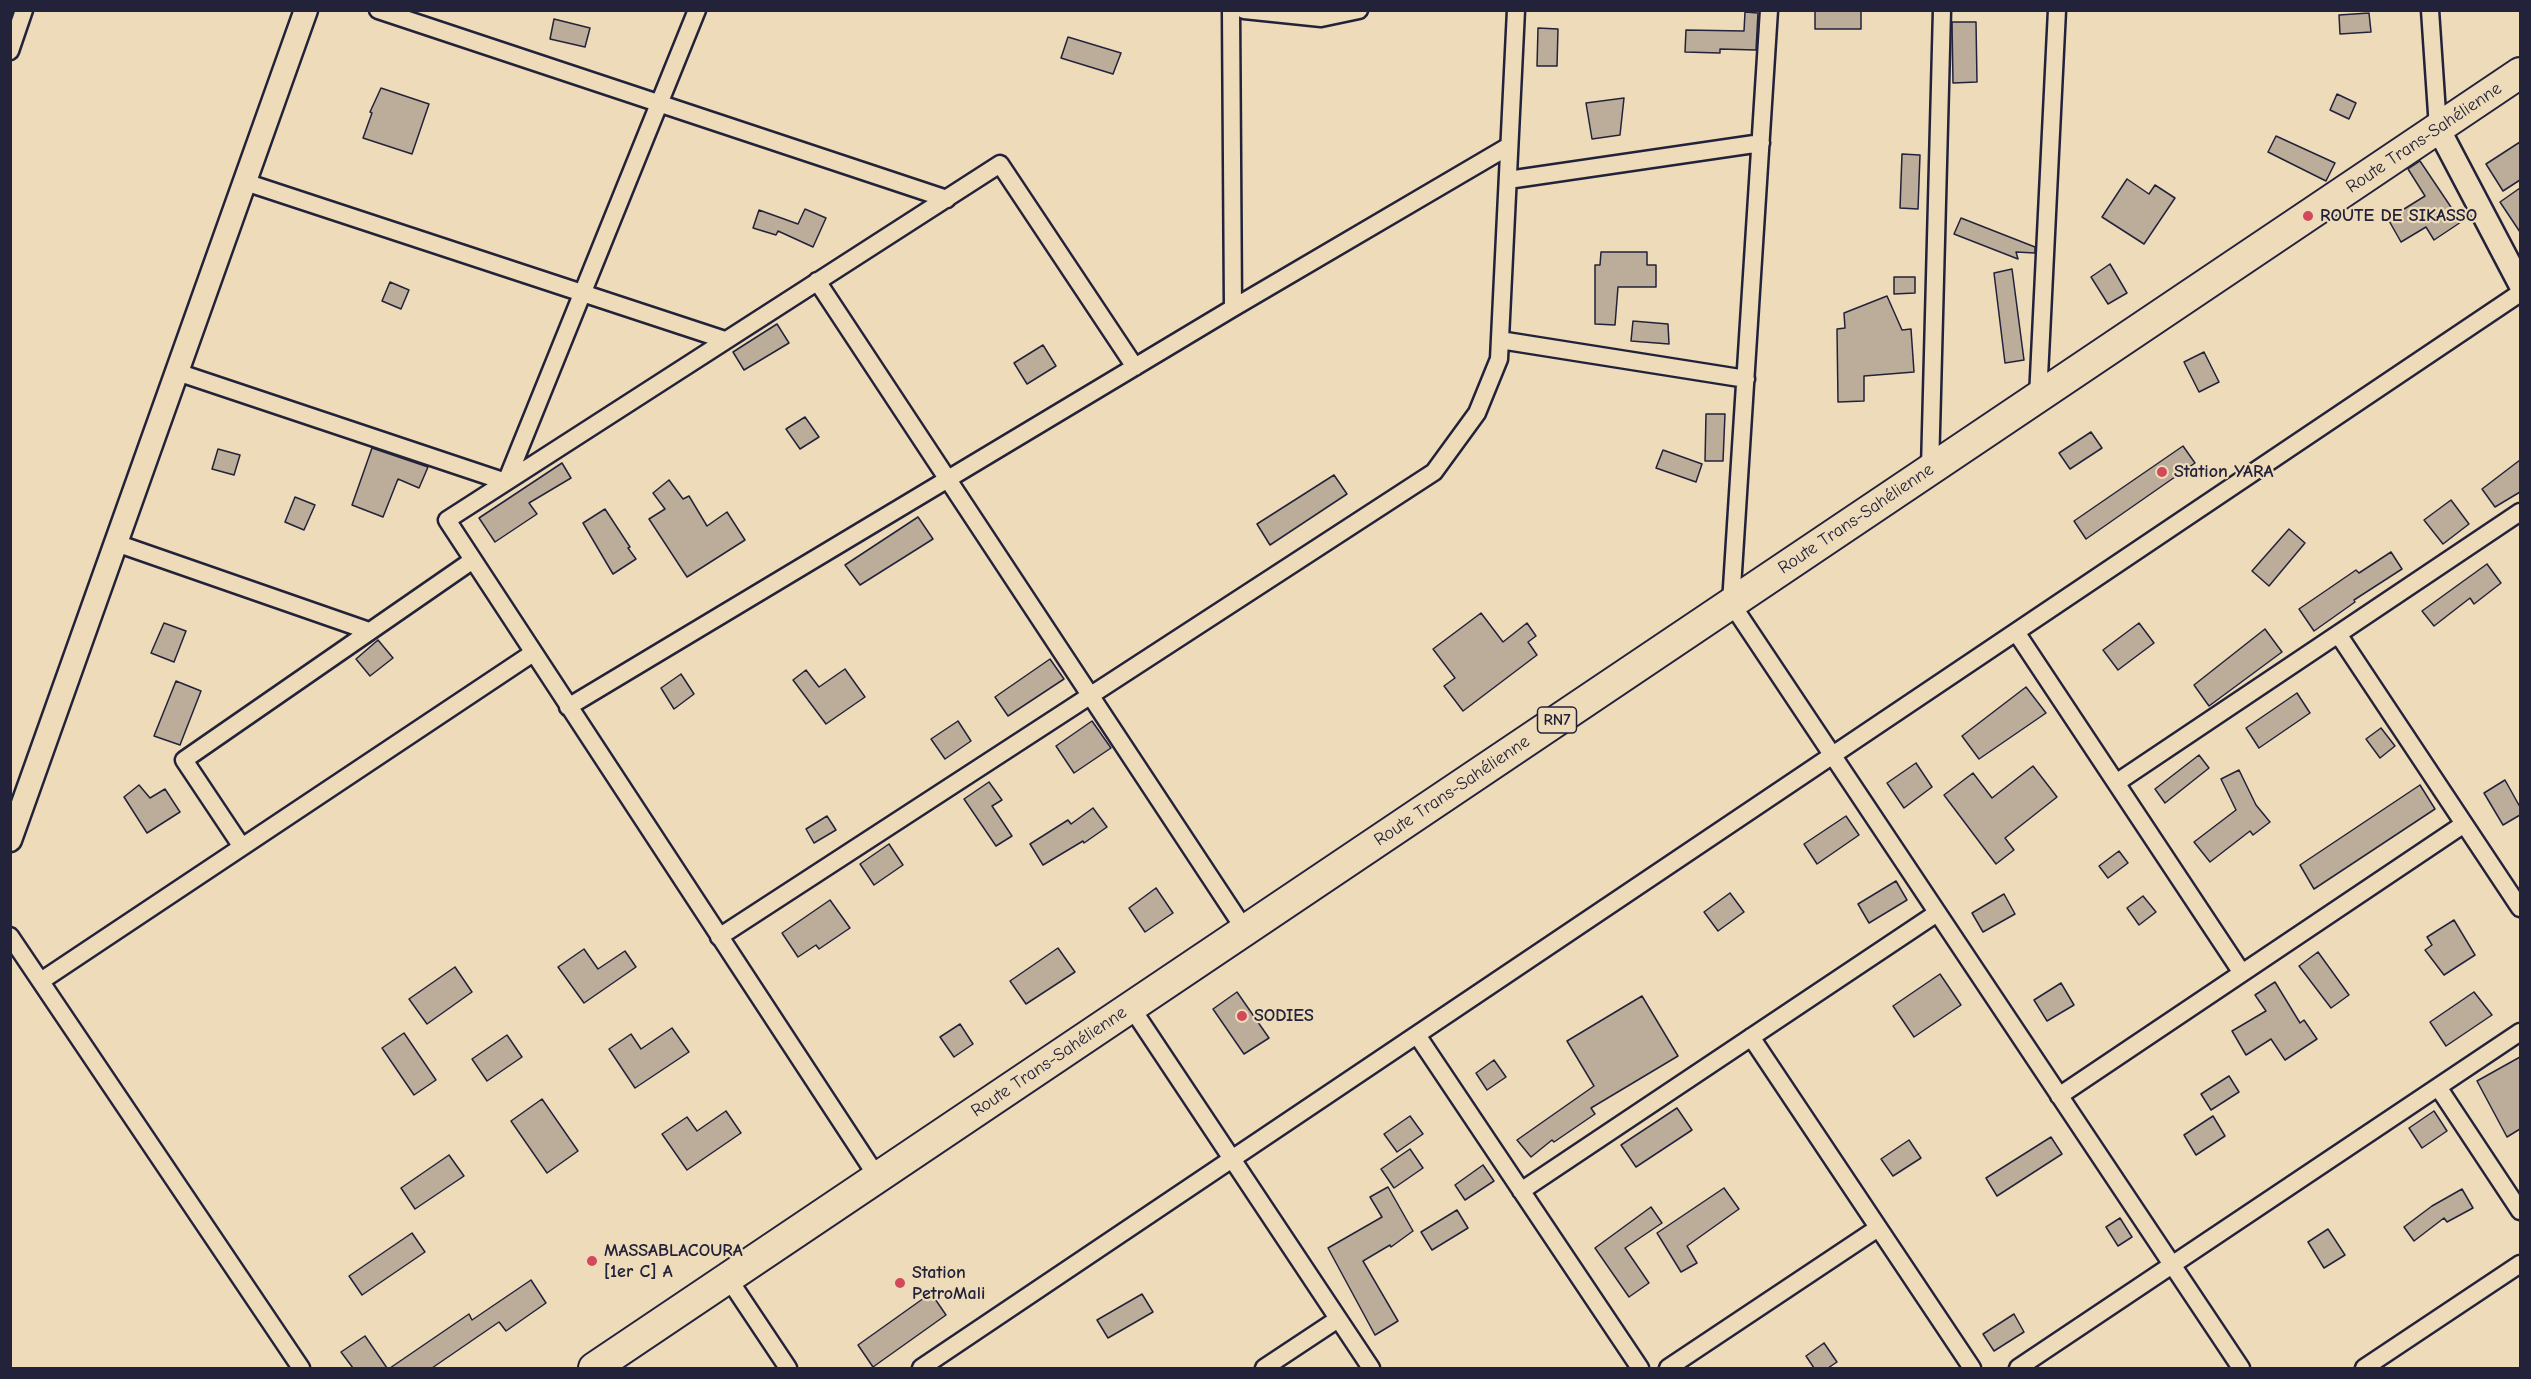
<!DOCTYPE html>
<meta charset="utf-8">
<style>
body{margin:0}
#map{position:relative;width:2531px;height:1379px;overflow:hidden;background:#eedbb9;font-family:"Comic Neue",sans-serif}
canvas{display:block}
.frame{position:absolute;inset:0;border:12px solid #22223b;pointer-events:none}
</style>
<div id="map">
<canvas width="2531" height="1379"></canvas>
<div class="frame"></div>
</div>
<script>
const ctx = document.querySelector('canvas').getContext('2d');
ctx.lineJoin = 'round';
function fillPath(path, color) { ctx.fillStyle = color; ctx.fill(path, 'evenodd'); }
const toPath = rows => new Path2D(rows.map(r => 'M' + r).join(''));
function strokePath(path, color, width, dash) { ctx.strokeStyle = color; ctx.lineWidth = width; ctx.lineCap = dash ? 'butt' : 'round'; ctx.setLineDash(dash || []); ctx.stroke(path); }
function label(font, color, halo, rows, align = 'center') {
  ctx.font = font + ' "Comic Neue",sans-serif'; ctx.lineWidth = 4.5; ctx.setLineDash([]); ctx.textBaseline = 'middle'; ctx.strokeStyle = halo; ctx.fillStyle = color; for (const [text, x, y, turn = 0] of rows) {
    ctx.save(); ctx.translate(x, y); ctx.rotate((+turn || 0) * Math.PI / 180); ctx.textAlign = isNaN(turn) ? turn : align; if (halo) ctx.strokeText(text, 0, 0); ctx.fillText(text, 0, 0); ctx.restore();
  }
}
const building = toPath([
 [1815,10,1861,10,1861,29,1815,29,1815,10],
 [1745,12,1758,13,1756,50,1720,49,1720,53,1685,52,1686,30,1744,31,1745,12],
 [2369,13,2371,32,2340,34,2339,15,2369,13],
 [554,19,590,28,585,47,550,39,554,19],
 [1952,22,1976,22,1977,82,1953,83,1952,22],
 [1538,28,1558,29,1557,66,1537,66,1538,28],
 [1068,37,1121,53,1113,74,1061,58,1068,37],
 [381,88,429,104,412,154,363,138,372,113,370,112,381,88],
 [2337,94,2356,103,2349,119,2330,110,2337,94],
 [1624,98,1620,135,1592,139,1586,103,1624,98],
 [2276,136,2335,163,2326,181,2268,152,2276,136],
 [2520,142,2520,180,2503,191,2486,164,2520,142],
 [1902,154,1920,155,1918,209,1900,208,1902,154],
 [2420,161,2461,222,2434,240,2426,227,2401,242,2388,219,2425,196,2408,169,2420,161],
 [2127,179,2149,194,2155,185,2175,198,2144,244,2102,217,2127,179],
 [2520,188,2520,232,2500,202,2520,188],
 [805,209,826,218,813,247,778,231,776,235,753,228,759,210,798,224,805,209],
 [1961,218,2035,247,2035,253,2016,252,2018,259,1954,234,1961,218],
 [1601,252,1647,252,1647,265,1656,265,1656,287,1618,287,1615,325,1595,324,1595,265,1600,265,1601,252],
 [2110,264,2127,293,2108,304,2091,277,2110,264],
 [2012,269,2024,360,2005,363,1994,273,2012,269],
 [1894,277,1915,277,1915,293,1894,294,1894,277],
 [390,282,409,290,401,309,382,301,390,282],
 [1887,296,1902,330,1911,329,1914,372,1864,376,1864,401,1838,402,1837,329,1845,328,1844,313,1887,296],
 [1633,321,1668,324,1669,344,1631,341,1633,321],
 [777,324,789,343,744,370,733,352,777,324],
 [1043,345,1056,366,1027,384,1014,363,1043,345],
 [2204,352,2219,382,2199,392,2184,362,2204,352],
 [1706,414,1725,414,1723,461,1705,461,1706,414],
 [805,417,819,437,800,449,786,429,805,417],
 [2091,432,2102,448,2070,469,2059,453,2091,432],
 [2183,446,2195,463,2086,539,2074,521,2183,446],
 [372,448,428,467,419,488,398,479,383,517,352,505,372,448],
 [218,449,240,455,234,475,212,469,218,449],
 [1663,450,1702,464,1696,482,1656,468,1663,450],
 [2520,460,2520,492,2495,507,2482,489,2520,460],
 [562,463,571,478,529,503,537,514,495,542,479,518,562,463],
 [1334,475,1347,494,1270,545,1257,524,1334,475],
 [669,480,683,499,689,496,707,526,727,512,745,540,687,577,649,519,665,509,653,493,669,480],
 [295,497,315,505,304,530,285,522,295,497],
 [2451,500,2469,524,2443,544,2424,520,2451,500],
 [605,509,630,547,628,548,636,559,613,574,583,523,605,509],
 [918,517,933,539,860,585,845,565,918,517],
 [2289,529,2305,543,2269,586,2252,571,2289,529],
 [2391,552,2402,569,2354,600,2355,602,2314,631,2299,609,2356,570,2359,573,2391,552],
 [2487,564,2501,583,2474,604,2470,598,2434,626,2422,611,2487,564],
 [1481,613,1503,642,1527,623,1536,636,1528,642,1537,655,1463,711,1444,686,1455,678,1433,649,1481,613],
 [164,623,186,631,174,662,151,653,164,623],
 [2139,623,2154,643,2118,670,2103,650,2139,623],
 [2265,629,2282,652,2209,706,2194,685,2265,629],
 [378,640,393,658,370,676,356,659,378,640],
 [1050,659,1064,679,1008,716,995,697,1050,659],
 [845,669,865,697,826,724,793,680,806,670,819,687,845,669],
 [681,674,694,694,674,709,661,688,681,674],
 [176,681,201,691,180,745,154,736,176,681],
 [2026,687,2046,713,1979,759,1962,736,2026,687],
 [2297,693,2310,713,2259,748,2246,728,2297,693],
 [958,721,971,741,945,759,931,739,958,721],
 [1092,721,1111,748,1074,773,1056,746,1092,721],
 [2381,728,2395,746,2380,758,2366,739,2381,728],
 [2199,755,2209,768,2165,803,2155,789,2199,755],
 [1916,763,1932,787,1904,808,1887,783,1916,763],
 [2033,766,2057,797,2005,838,2014,850,1996,864,1944,795,1973,773,1992,798,2033,766],
 [2239,770,2256,805,2270,822,2253,835,2250,831,2210,862,2194,842,2236,810,2221,779,2239,770],
 [2505,780,2520,807,2520,815,2503,825,2484,793,2505,780],
 [989,782,1002,800,992,806,1012,836,996,846,964,799,989,782],
 [139,785,150,798,165,789,180,812,147,833,124,797,139,785],
 [2420,785,2435,809,2314,889,2300,865,2420,785],
 [1093,808,1107,827,1084,843,1083,841,1043,865,1030,844,1068,820,1071,824,1093,808],
 [827,816,836,830,814,843,806,829,827,816],
 [1846,816,1859,835,1817,864,1804,844,1846,816],
 [889,844,903,865,874,885,860,864,889,844],
 [2119,851,2128,863,2108,878,2099,866,2119,851],
 [1896,881,1907,900,1869,923,1858,904,1896,881],
 [1156,888,1173,913,1145,932,1129,908,1156,888],
 [1730,893,1744,912,1718,931,1704,912,1730,893],
 [2004,894,2015,914,1983,932,1972,913,2004,894],
 [2143,896,2156,912,2139,925,2127,908,2143,896],
 [830,900,850,928,819,949,816,945,798,957,782,933,830,900],
 [2454,920,2475,955,2444,975,2425,950,2432,945,2427,937,2454,920],
 [1058,948,1075,972,1026,1004,1010,981,1058,948],
 [584,949,598,969,625,951,636,967,584,1003,558,967,584,949],
 [2318,952,2349,995,2331,1008,2299,966,2318,952],
 [455,967,472,992,427,1024,409,999,455,967],
 [1940,974,1961,1005,1914,1037,1893,1006,1940,974],
 [2275,982,2300,1023,2304,1020,2317,1039,2285,1060,2271,1039,2246,1055,2232,1031,2266,1011,2255,995,2275,982],
 [2061,983,2074,1005,2047,1021,2034,1000,2061,983],
 [1237,992,1269,1038,1244,1054,1213,1009,1237,992],
 [2474,992,2492,1015,2446,1046,2430,1022,2474,992],
 [1642,996,1678,1056,1591,1108,1595,1114,1554,1142,1552,1140,1531,1157,1517,1140,1594,1086,1567,1041,1642,996],
 [960,1024,973,1044,954,1057,940,1037,960,1024],
 [672,1028,689,1052,635,1088,609,1049,631,1034,641,1049,672,1028],
 [404,1033,436,1080,414,1095,382,1048,404,1033],
 [507,1035,522,1057,487,1081,472,1059,507,1035],
 [2520,1057,2520,1129,2507,1137,2477,1081,2520,1057],
 [1494,1060,1506,1077,1487,1090,1476,1073,1494,1060],
 [2229,1076,2239,1092,2211,1110,2201,1094,2229,1076],
 [542,1099,578,1151,547,1173,511,1121,542,1099],
 [1677,1108,1692,1130,1636,1167,1621,1145,1677,1108],
 [726,1111,741,1133,687,1170,662,1134,687,1117,697,1131,726,1111],
 [2434,1111,2447,1131,2422,1148,2409,1128,2434,1111],
 [1410,1116,1423,1134,1397,1152,1384,1134,1410,1116],
 [2213,1116,2225,1136,2196,1155,2184,1135,2213,1116],
 [2051,1137,2062,1154,1997,1196,1986,1178,2051,1137],
 [1909,1140,1921,1158,1893,1176,1881,1159,1909,1140],
 [1410,1149,1423,1168,1394,1188,1381,1169,1410,1149],
 [449,1155,464,1176,415,1209,401,1188,449,1155],
 [1483,1165,1494,1181,1465,1200,1455,1185,1483,1165],
 [1388,1187,1413,1231,1391,1247,1390,1245,1363,1261,1398,1321,1375,1335,1328,1248,1382,1217,1370,1197,1388,1187],
 [1724,1188,1739,1209,1687,1246,1697,1263,1681,1272,1657,1233,1724,1188],
 [2462,1189,2473,1208,2447,1222,2444,1218,2414,1241,2404,1227,2432,1206,2462,1189],
 [1651,1207,1662,1223,1625,1248,1649,1283,1629,1297,1595,1248,1651,1207],
 [1457,1210,1468,1228,1432,1250,1421,1232,1457,1210],
 [2120,1218,2132,1237,2118,1246,2106,1227,2120,1218],
 [2328,1229,2345,1255,2324,1268,2308,1242,2328,1229],
 [412,1233,425,1252,362,1295,349,1276,412,1233],
 [531,1280,546,1303,506,1331,499,1322,432,1368,390,1368,469,1314,472,1320,531,1280],
 [931,1293,946,1315,873,1367,858,1345,931,1293],
 [1142,1294,1153,1312,1108,1338,1097,1320,1142,1294],
 [2014,1314,2024,1332,1994,1351,1983,1334,2014,1314],
 [365,1336,387,1368,353,1368,341,1352,365,1336],
 [1824,1343,1837,1362,1828,1368,1814,1368,1806,1356,1824,1343]
]);
fillPath(building, '#bbad9a');
strokePath(building, '#22223b', 1.5);
const street = toPath([
 [378,10,947,199],
 [1231,10,1233,308],
 [1244,10,1321,18,1359,10],
 [1769,10,1731,603,2241,1368],
 [2430,10,2438,128],
 [10,51,24,10],
 [1508,180,1761,143],
 [245,182,725,340],
 [817,281,1245,930],
 [1500,340,1746,379],
 [177,372,506,482,697,10],
 [2038,397,2057,10],
 [1930,469,1942,10],
 [116,543,369,631],
 [2016,632,2242,973],
 [2338,634,2520,908],
 [568,707,1233,308,1509,146],
 [2116,783,2520,512],
 [242,847,184,760,473,560],
 [10,936,301,1368],
 [719,937,1434,472,1477,413,1499,359,1516,10],
 [41,981,533,653],
 [1131,1007,1371,1368],
 [1417,1035,1640,1368],
 [1751,1037,1972,1368],
 [2438,1087,2520,1211],
 [2059,1096,2464,824],
 [878,1178,447,520,1000,164,1135,367],
 [1521,1191,1937,913],
 [728,1278,788,1368],
 [921,1368,2520,293],
 [1264,1368,1338,1319],
 [1668,1368,1878,1228],
 [2018,1368,2520,1032],
 [2364,1368,2520,1264]
]);
const secondary = toPath([
 [2438,128,2520,284],
 [10,840,306,10]
]);
const highway = toPath([
 [594,1368,2520,73]
]);
strokePath(street, '#22223b', 21);
strokePath(secondary, '#22223b', 27);
strokePath(highway, '#22223b', 34);
strokePath(street, '#eedbb9', 16);
strokePath(secondary, '#eedbb9', 22);
strokePath(highway, '#eedbb9', 30);
for (const [x, y, r, color] of [
 [2308,216,6,"#d1495b"],
 [2162,472,6,"#d1495b"],
 [1242,1016,6,"#d1495b"],
 [592,1261,6,"#d1495b"],
 [900,1283,6,"#d1495b"]
]) { const dot = new Path2D(); dot.arc(x, y, r, 0, 2 * Math.PI); ctx.fillStyle = color; ctx.fill(dot); strokePath(dot, '#eedbb9', 2); }
for (const [x, y, w] of [
 [1557,720,39]
]) { const box = new Path2D(); box.roundRect(x - w / 2, y - 13, w, 26, 4.5); ctx.fillStyle = '#eedbb9'; ctx.fill(box); strokePath(box, '#22223b', 1.5); }
label('bold 16px', '#22223b', null, [
 ["RN7",1557,720]
]);
label('18px', '#22223b', '#eedbb9', [
 ["Route Trans-Sahélienne",2424,138,-34],
 ["Route Trans-Sahélienne",1856,519,-34],
 ["Route Trans-Sahélienne",1452,791,-34],
 ["Route Trans-Sahélienne",1049,1062,-34]
]);
label('bold 18px', '#22223b', '#eedbb9', [
 ["ROUTE DE SIKASSO",2320,216],
 ["Station YARA",2174,472],
 ["SODIES",1254,1016],
 ["MASSABLACOURA",604,1251],
 ["[1er C] A",604,1272],
 ["Station",912,1273],
 ["PetroMali",912,1294]
], 'left');
</script>
